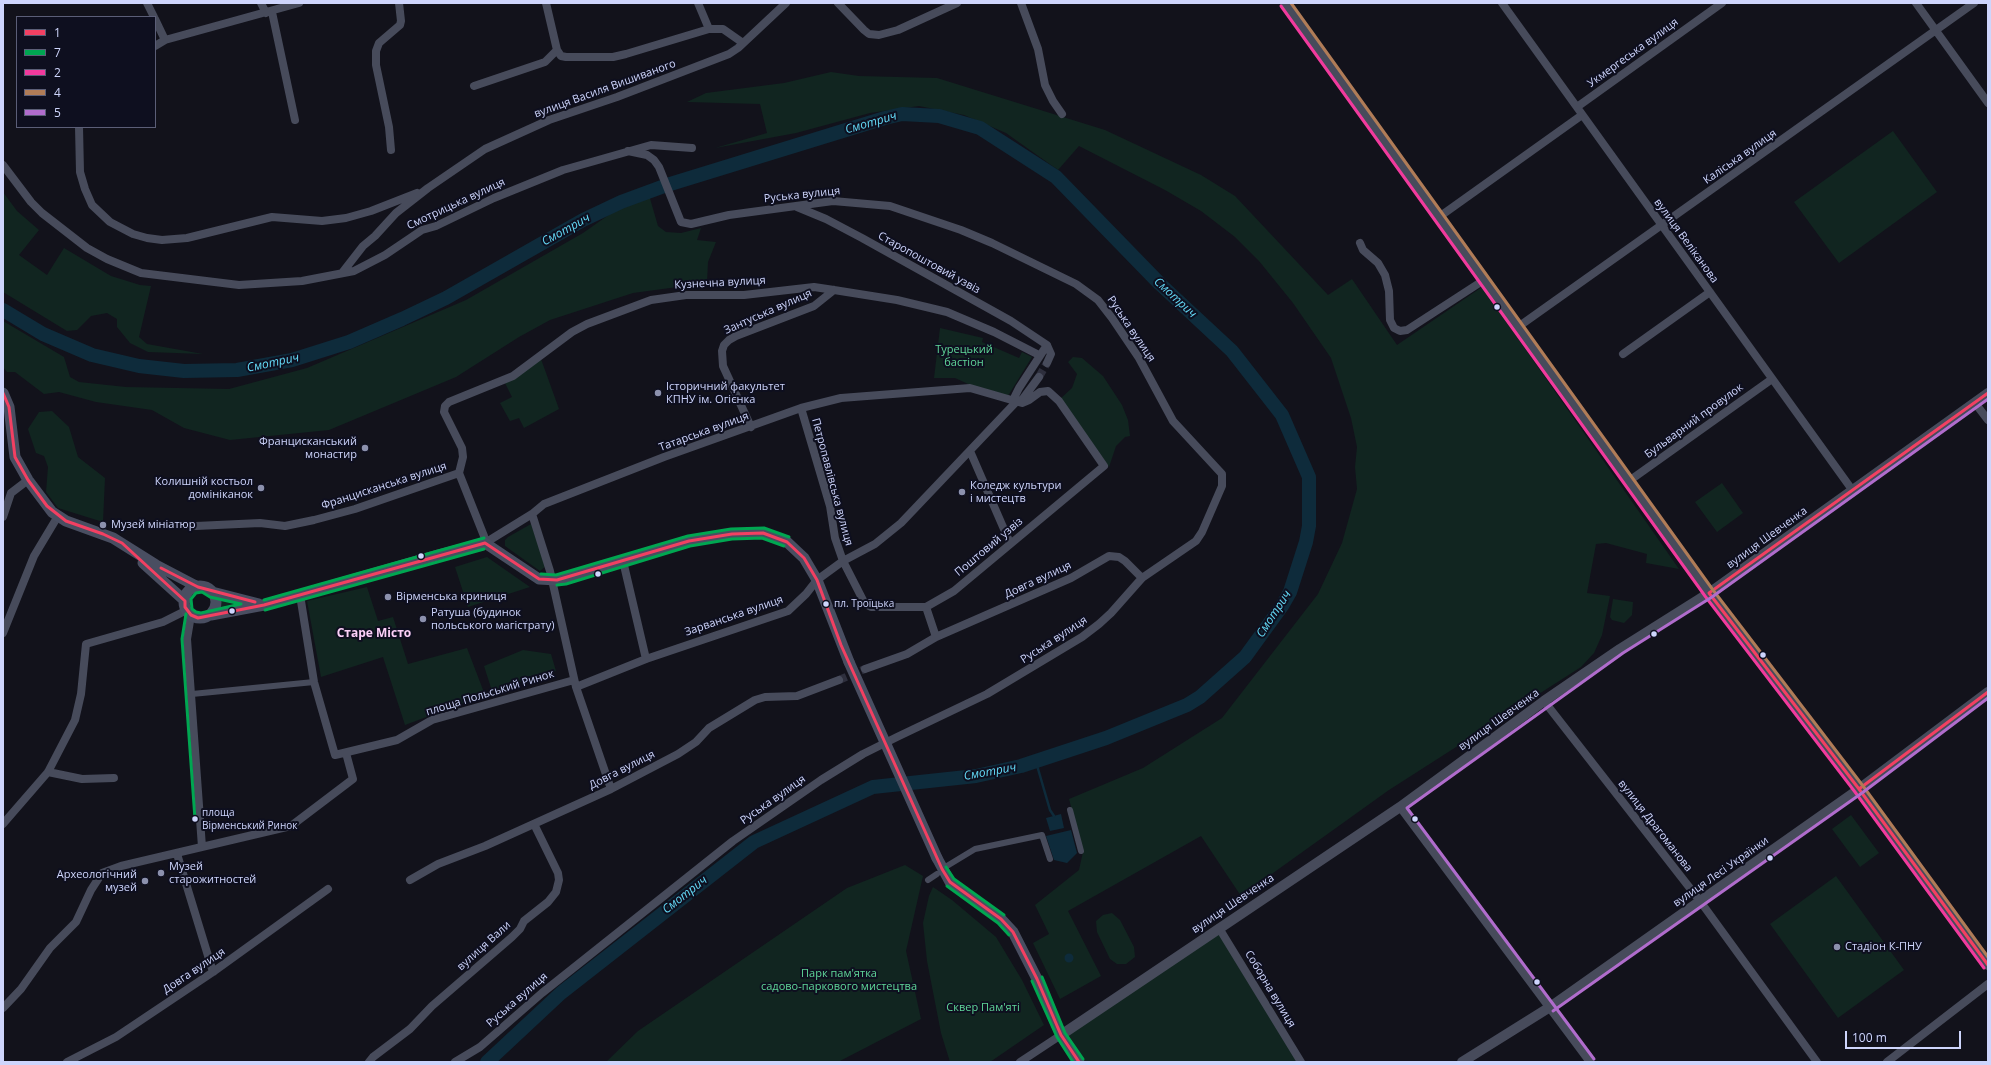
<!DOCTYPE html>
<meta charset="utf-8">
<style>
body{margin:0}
#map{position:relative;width:1991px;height:1065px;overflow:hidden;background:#12121b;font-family:"Open Sans",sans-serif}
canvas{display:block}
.frame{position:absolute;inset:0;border:4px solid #ced5fc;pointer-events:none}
.legend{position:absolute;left:16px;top:16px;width:140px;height:112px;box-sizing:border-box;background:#0e0f1f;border:1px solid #5b5e77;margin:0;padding:5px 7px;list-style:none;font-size:12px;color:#ced5fc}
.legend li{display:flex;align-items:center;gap:8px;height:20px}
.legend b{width:20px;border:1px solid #5b5e77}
.scale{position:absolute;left:1845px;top:1031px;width:116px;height:18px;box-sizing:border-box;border:2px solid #ced5fc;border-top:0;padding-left:5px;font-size:12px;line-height:14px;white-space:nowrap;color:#ced5fc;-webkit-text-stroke:3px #0e0f1f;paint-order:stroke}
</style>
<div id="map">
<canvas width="1991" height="1065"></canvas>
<div class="frame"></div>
<ul class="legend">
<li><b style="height:5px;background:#f24062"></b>1</li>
<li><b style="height:5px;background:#00a651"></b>7</li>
<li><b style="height:5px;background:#f13a9d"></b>2</li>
<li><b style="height:5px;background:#b07c57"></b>4</li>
<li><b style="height:5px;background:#b06ccc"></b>5</li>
</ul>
<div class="scale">100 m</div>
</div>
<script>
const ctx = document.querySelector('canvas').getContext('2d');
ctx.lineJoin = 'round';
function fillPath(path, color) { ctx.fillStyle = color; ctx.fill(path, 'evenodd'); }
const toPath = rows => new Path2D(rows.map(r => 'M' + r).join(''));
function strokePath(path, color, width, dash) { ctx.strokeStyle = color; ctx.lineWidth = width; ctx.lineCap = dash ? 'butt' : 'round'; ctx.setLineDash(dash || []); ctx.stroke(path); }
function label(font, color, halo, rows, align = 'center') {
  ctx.font = font + ' "Open Sans",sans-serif'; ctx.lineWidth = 4; ctx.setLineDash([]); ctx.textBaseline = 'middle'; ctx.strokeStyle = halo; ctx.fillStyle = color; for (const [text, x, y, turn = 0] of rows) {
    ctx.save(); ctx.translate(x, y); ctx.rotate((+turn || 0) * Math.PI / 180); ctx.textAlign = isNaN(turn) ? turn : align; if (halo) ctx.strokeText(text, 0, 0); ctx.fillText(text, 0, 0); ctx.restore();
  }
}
fillPath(toPath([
 [831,72,859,76,937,78,1105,130,1201,175,1235,196,1328,295,1352,279,1397,345,1482,287,1679,569,1646,563,1647,554,1606,543,1596,544,1587,593,1610,596,1602,635,1594,653,1581,667,1389,790,1241,896,1201,836,1068,911,1101,976,1060,999,1033,943,1049,934,1035,905,1079,870,1083,852,1069,799,1143,768,1222,718,1318,594,1342,543,1357,489,1355,467,1357,447,1351,418,1331,358,1293,303,1259,261,1235,237,1201,211,1165,190,1079,146,1058,170,1006,133,964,115,919,106,870,113,796,133,715,148,767,133,760,104,687,102,706,93,784,83],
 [1893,131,1937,192,1839,263,1794,202],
 [3,192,17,211,39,230,19,255,47,275,64,248,111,276,140,285,151,286,139,337,147,344,203,354,148,352,130,343,117,327,117,319,107,313,91,316,77,330,67,331,3,292],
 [649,195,658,226,666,232,681,233,701,228,697,240,716,242,708,262,707,283,633,293,550,320,519,337,456,377,329,430,230,440,184,428,152,410,96,402,59,392,44,394,15,372,7,372,3,367,3,321,64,357,70,377,79,382,126,387,229,389,307,368,466,300,583,233,620,207],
 [940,328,983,338,982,342,1019,358,1022,352,1032,357,1008,396,1001,399,955,378,934,378],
 [1073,357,1082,358,1103,376,1122,405,1128,420,1130,436,1125,437,1116,446,1109,467,1060,399,1072,388,1077,374,1068,362],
 [541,359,559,409,524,428,519,418,510,421,500,403,512,397,505,383],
 [52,411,69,427,78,457,105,478,103,522,58,508,46,492,48,467,44,456,36,453,28,429,39,412],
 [1722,483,1743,513,1717,532,1695,502],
 [531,524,546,566,540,571,505,546,505,540,508,537],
 [487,557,530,587,468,607,455,567],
 [367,587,378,621,393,617,408,664,467,648,485,695,405,725,383,657,321,677,307,601],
 [219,597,248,603,219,610,221,603],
 [1613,599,1633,602,1632,615,1624,623,1612,620,1610,617],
 [523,650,551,654,556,671,492,691,484,666],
 [1851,815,1879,853,1860,867,1832,829],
 [905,865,923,876,906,951,921,1019,838,1062,606,1062,638,1031,847,888],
 [1836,876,1904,970,1838,1018,1770,924],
 [933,887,952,900,996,937,1022,980,1044,1025,990,1062,950,1062,941,1033,927,961,923,923,929,896],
 [1112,913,1120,920,1134,947,1135,957,1126,964,1117,964,1110,959,1097,932,1096,921,1103,915],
 [1219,928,1301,1062,1079,1062,1061,1035]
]), '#112520');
fillPath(toPath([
 [1061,814,1064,828,1050,831,1046,818],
 [1071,830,1077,853,1067,863,1054,860,1046,836],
 '1064.5 958a4.5 4.5 0 1 1 9 0a4.5 4.5 0 1 1-9 0Z'
]), '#0e2b3b');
strokePath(toPath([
 [1036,762,1050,810,1054,816]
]), '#0e2b3b', 2.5);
strokePath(toPath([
 [3,310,43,334,92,355,139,366,184,371,237,370,292,360,349,342,402,319,446,298,583,220,621,202,667,185,885,118,902,114,939,116,980,128,1056,177,1160,284,1232,351,1282,415,1309,477,1309,526,1306,542,1290,592,1282,606,1245,657,1200,697,1187,705,1106,738,1021,766,976,776,873,787,754,842,561,993,487,1062]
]), '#0e2b3b', 14);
strokePath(toPath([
 [1039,377,1047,363],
 [839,680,865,669]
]), '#2e2f3d', 8, [8, 4]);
strokePath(toPath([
 [192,694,314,682],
 [1070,810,1081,851],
 [942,869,975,849,1042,835,1050,859],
 [928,880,937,874]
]), '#474b5b', 6);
strokePath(toPath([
 [147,3,154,17],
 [261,3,266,13],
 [546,3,557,50],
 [838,3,864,30,869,34,879,35,898,30,957,3],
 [1021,3,1038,49,1045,85,1053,101,1062,114],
 [1502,3,1853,491],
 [1916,3,1988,103],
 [272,12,295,120],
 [155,19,165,40],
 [709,29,723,29,743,43],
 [155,46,165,40,299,3],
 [474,86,545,62,557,50,561,56,566,57,613,57,626,54,709,29,698,3],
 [1577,107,1722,3],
 [79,127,80,172,85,189,92,205,110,222,133,234,147,238,162,240,187,238,272,217,322,221,346,218,371,211,417,193],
 [391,150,389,127,376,65,376,51,379,43,400,25,401,21,399,3],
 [3,165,31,202,42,213,87,248,107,259,141,273,239,285,302,281,354,271,385,255,422,230,436,226,494,198,563,170,651,145,692,148],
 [797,207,826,219,862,238,1011,321,1047,345,1051,354,1047,363],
 [1439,217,1582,115],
 [1360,243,1363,250,1378,263,1385,275,1389,291,1390,320,1394,328,1400,331,1407,330,1484,280],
 [342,273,363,246,375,236,396,213,428,188,485,149,549,120,617,97,729,54,738,48,786,3],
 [1518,327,1974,3],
 [1623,354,1710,292],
 [1017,401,1015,396,1019,388,1047,345],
 [1017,401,1022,400,1039,377],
 [1975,403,1988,420],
 [801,408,830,506,835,538,843,561,865,604,871,607,926,607,954,591,1104,466,1059,401,1048,391,1040,392,1029,400,1022,403,970,388,841,398,801,408,664,457,544,504,532,514,485,543,484,536,459,473,463,457,462,448,444,412,445,406,449,402,513,376,572,332,587,324,651,300,686,295,744,295,814,287,834,290,897,300,947,312,994,332,1039,355],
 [751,427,723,366,722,351,724,345,729,340,736,336,814,306,834,290],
 [970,451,1010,543],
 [1629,481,1772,379],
 [532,514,550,571,576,687,611,789],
 [3,517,11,493,28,480],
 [196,526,260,523,285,526,314,520,355,509,459,473],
 [623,561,646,659],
 [300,595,314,682,335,755,397,740,432,720,574,680],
 [926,607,936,637,1071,578,1109,556,1119,557,1125,561,1142,578],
 [191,615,187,639,202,847],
 [3,633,34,556,58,516],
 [865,669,907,654,936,637],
 [576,687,646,659,788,611,806,594,817,580,843,561,875,544,901,523,1017,401],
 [1544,701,1700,901,1817,1062],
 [48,772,82,779,114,778],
 [1400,807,1590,1062],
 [3,824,48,772,75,720,81,694,86,644,163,622,187,610],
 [177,854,213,972],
 [410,880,438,864,485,846,611,789,678,754,696,742,709,728,755,700,765,697,797,696,839,680],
 [1219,928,1301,1062],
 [3,1008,21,989,50,948,76,922,91,890,102,873,121,866,291,826,353,779,346,753],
 [67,1062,116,1037,213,972,328,889],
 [369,1062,373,1057,410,1029,432,1006,512,937,520,929,524,921,548,902,556,892,559,880,558,873,534,824],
 [455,1062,480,1047,542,993,733,841,821,780,863,754,897,737,987,694,1082,637,1099,624,1111,613,1142,578,1196,541,1202,532,1222,486,1222,474,1173,421,1139,358,1112,318,1098,300,1076,284,992,243,961,230,890,206,833,201,729,215,691,224,681,222,659,167,654,160,647,155,628,151],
 [1020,1062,1061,1035],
 [1887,1062,1988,984]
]), '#474b5b', 8);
strokePath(toPath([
 [1285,3,1709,593,1859,789,1988,965],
 [1061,1035,1400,807,1544,701,1620,649,1709,593,1988,393],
 [1462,1062,1550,1007,1700,901,1859,789,1988,692]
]), '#474b5b', 10);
strokePath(toPath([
 [3,393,9,407,15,457,28,480,52,512,66,521,113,538,156,565,198,587],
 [143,563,185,601],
 '184 602a16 16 0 1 1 32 0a16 16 0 1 1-32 0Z',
 [212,592,259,604],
 [211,615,264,605,438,555,485,543,539,579,557,580,689,541,732,534,763,533,787,542,804,558,817,580,849,662],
 [937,858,950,882,1001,919,1013,932,1037,979,1061,1035,1079,1062]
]), '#494e61', 11);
strokePath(toPath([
 [849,662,937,858]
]), '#494e61', 11);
strokePath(toPath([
 [3,393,9,407,15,457,28,480,47,506,66,521,103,534,122,543,185,601,185,607,191,615,198,618,264,605,485,543,539,579,557,580,689,541,732,534,763,533,787,542,804,558,817,580,841,645,942,869,950,882,1001,919,1013,932,1037,979,1061,1035,1079,1062],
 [1988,393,1709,593,1859,789,1988,965],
 [161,568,198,587,255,602],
 [1859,789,1988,692]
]), '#f24062', 3);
strokePath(toPath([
 [541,574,556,575,688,536,731,529,764,528,789,537],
 [557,585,566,584,690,546,732,539,762,538,784,546],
 [202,592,210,597,241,604,201,613,196,612,192,609,191,599,196,593,202,592],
 [264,600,484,538],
 [265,610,484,549],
 [186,614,182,639,195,819],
 [946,867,954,879,1004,915],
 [947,886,998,923,1009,935],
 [1042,977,1065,1033,1083,1059],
 [1032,981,1057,1037,1073,1062]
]), '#00a651', 3);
strokePath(toPath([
 [1281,6,1705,596,1855,792,1984,968]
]), '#f13a9d', 3);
strokePath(toPath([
 [1291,3,1713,590,1863,786,1988,957]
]), '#b07c57', 3);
strokePath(toPath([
 [1553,1011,1862,793,1988,698],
 [1594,1059,1407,808,1623,653,1712,597,1988,399]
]), '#b06ccc', 3);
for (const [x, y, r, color] of [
 [1497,307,3.5,"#ced5fc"],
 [658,393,4,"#8c91ad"],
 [365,448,4,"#8c91ad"],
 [261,488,4,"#8c91ad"],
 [962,492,4,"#8c91ad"],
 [103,525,4,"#8c91ad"],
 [421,556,3.5,"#ced5fc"],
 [598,574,3.5,"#ced5fc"],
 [388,597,4,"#8c91ad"],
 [826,604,3.5,"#ced5fc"],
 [232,611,3.5,"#ced5fc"],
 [423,619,4,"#8c91ad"],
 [1654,634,3.5,"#ced5fc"],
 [1763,655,3.5,"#ced5fc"],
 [195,819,3.5,"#ced5fc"],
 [1415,819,3.5,"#ced5fc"],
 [1770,858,3.5,"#ced5fc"],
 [161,873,4,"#8c91ad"],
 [145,881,4,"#8c91ad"],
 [1837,947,4,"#8c91ad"],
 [1537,982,3.5,"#ced5fc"]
]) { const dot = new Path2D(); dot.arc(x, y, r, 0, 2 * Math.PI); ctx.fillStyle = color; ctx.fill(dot); strokePath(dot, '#0e0f1f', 1.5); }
label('10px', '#ced5fc', '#0e0f1f', [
 ["пл. Троїцька",834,604],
 ["площа",202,813],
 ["Вірменський Ринок",202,826]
], 'left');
label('11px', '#ced5fc', '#0e0f1f', [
 ["Укмергеська вулиця",1633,53,-36],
 ["вулиця Василя Вишиваного",605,89,-20],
 ["Каліська вулиця",1740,157,-35],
 ["Руська вулиця",802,195,-6],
 ["Смотрицька вулиця",456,204,-25],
 ["вулиця Веліканова",1686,241,54],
 ["Старопоштовий узвіз",929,263,29],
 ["Кузнечна вулиця",720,283,-3],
 ["Зантуська вулиця",768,312,-24],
 ["Руська вулиця",1131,329,56],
 ["Бульварний провулок",1694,421,-36],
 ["Татарська вулиця",704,432,-20],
 ["Петропавлівська вулиця",832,482,75],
 ["Францисканська вулиця",384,486,-18],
 ["вулиця Шевченка",1767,538,-36],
 ["Поштовий узвіз",989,547,-40],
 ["Довга вулиця",1038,580,-25],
 ["Зарванська вулиця",734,616,-19],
 ["Руська вулиця",1054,640,-33],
 ["площа Польський Ринок",490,693,-17],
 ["вулиця Шевченка",1499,720,-36],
 ["Довга вулиця",622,770,-27],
 ["Руська вулиця",773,800,-35],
 ["вулиця Драгоманова",1655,826,52],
 ["вулиця Лесі Українки",1721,872,-35],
 ["вулиця Шевченка",1233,904,-34],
 ["вулиця Вали",484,946,-42],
 ["Довга вулиця",194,971,-34],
 ["Соборна вулиця",1270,989,59],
 ["Руська вулиця",517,1000,-41]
]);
label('11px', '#5fd799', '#0e0f1f', [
 ["Турецький",964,350],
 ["бастіон",964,363],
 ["Парк пам'ятка",839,974],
 ["садово-паркового мистецтва",839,987],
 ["Сквер Пам'яті",983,1008]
]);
label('11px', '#ced5fc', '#0e0f1f', [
 ["Історичний факультет",666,387],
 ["КПНУ ім. Огієнка",666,400],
 ["Францисканський",357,442,"right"],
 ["монастир",357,455,"right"],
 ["Колишній костьол",253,482,"right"],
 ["домініканок",253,495,"right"],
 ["Коледж культури",970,486],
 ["і мистецтв",970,499],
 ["Музей мініатюр",111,525],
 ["Вірменська криниця",396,597],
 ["Ратуша (будинок",431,613],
 ["польського магістрату)",431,626],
 ["Музей",169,867],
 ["старожитностей",169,880],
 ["Археологічний",137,875,"right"],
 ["музей",137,888,"right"],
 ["Стадіон К-ПНУ",1845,947]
], 'left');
label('italic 12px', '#63d9f6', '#0e0f1f', [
 ["Смотрич",871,123,-16],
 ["Смотрич",566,230,-29],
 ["Смотрич",1175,298,43],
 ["Смотрич",273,363,-12],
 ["Смотрич",1274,614,-57],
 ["Смотрич",990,772,-10],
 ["Смотрич",685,895,-38]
]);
label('bold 12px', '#fcd0f8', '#0e0f1f', [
 ["Старе Місто",374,634]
]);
</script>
